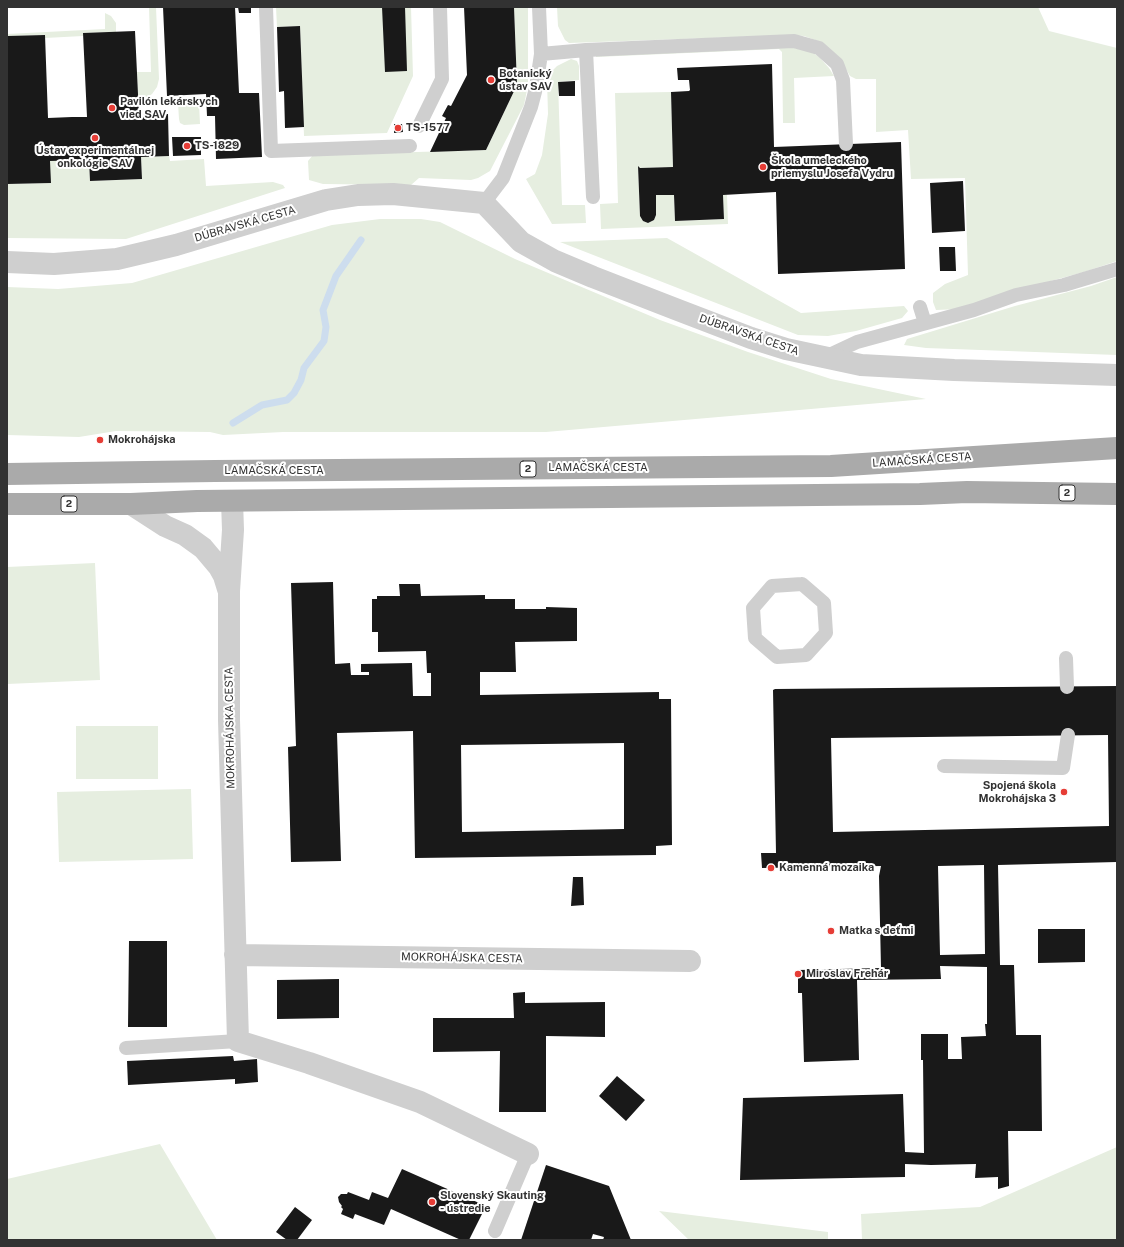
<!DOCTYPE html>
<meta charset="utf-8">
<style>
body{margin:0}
#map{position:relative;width:1124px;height:1247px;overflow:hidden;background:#fff;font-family:"Public Sans",sans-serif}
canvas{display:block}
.frame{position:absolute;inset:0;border:8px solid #323232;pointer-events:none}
</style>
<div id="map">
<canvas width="1124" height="1247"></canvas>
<div class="frame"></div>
</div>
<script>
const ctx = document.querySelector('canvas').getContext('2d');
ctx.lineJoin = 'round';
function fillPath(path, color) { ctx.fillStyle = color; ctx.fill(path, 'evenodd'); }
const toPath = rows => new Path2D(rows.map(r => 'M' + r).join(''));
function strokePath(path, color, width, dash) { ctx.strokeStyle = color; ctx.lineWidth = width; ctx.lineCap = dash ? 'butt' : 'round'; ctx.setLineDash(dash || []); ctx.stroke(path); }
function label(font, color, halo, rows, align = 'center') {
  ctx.font = font + ' "Public Sans",sans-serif'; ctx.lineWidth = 4; ctx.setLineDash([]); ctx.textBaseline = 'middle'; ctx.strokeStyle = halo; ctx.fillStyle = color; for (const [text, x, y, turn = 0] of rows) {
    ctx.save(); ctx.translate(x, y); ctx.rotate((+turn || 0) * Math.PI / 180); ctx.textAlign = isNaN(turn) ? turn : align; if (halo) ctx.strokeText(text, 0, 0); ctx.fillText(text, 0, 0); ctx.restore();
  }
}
fillPath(toPath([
 [149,7,156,7,159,79,157,87,152,94,145,99,138,99,137,72,151,72],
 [276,7,411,7,413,76,387,133,304,136,300,26,277,27],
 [514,7,528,7,528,85,524,105,490,171,478,178,471,180,419,178,411,185,323,184,309,180,308,161,313,155,486,150,517,85],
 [557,7,1038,7,1049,31,1117,48,1117,261,1084,272,999,295,960,309,936,310,933,302,933,293,945,284,968,275,965,178,911,179,908,130,876,132,876,79,856,79,850,76,843,64,821,42,804,36,793,35,569,43,565,40,558,26],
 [105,13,111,16,116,23,116,32,84,33,83,36,45,38,45,35,7,36,7,34,105,29],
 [779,46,810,50,820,58,829,68,834,76,794,78,795,123,783,123,782,52,779,49,596,57,596,54],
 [571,59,577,61,579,66,579,80,558,82,562,205,585,205,586,223,552,224,526,179,535,174,542,155,548,114,547,80,551,72,557,66],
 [671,92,673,167,640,168,638,167,640,216,643,221,648,223,654,220,656,215,656,195,674,195,675,221,724,219,723,195,727,195,728,224,601,229,600,204,618,203,615,93],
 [178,103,199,103,200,124,184,125,180,123,179,119],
 [169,156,170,161,204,159,206,186,273,182,283,185,285,188,126,239,7,238,7,184,50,183,50,161,89,160,90,181,142,179,141,157],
 [380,219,421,219,440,222,515,259,584,288,660,320,748,352,831,379,926,399,546,432,283,432,223,435,210,432,116,431,79,437,7,435,7,287,58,289,132,283,332,225],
 [667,238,801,313,904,306,908,311,902,318,856,331,828,336,798,335,560,242],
 [1117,277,1117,355,926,348,904,345,907,339,1015,306,1091,286],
 [95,563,100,680,7,684,7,567],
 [76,726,158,726,158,779,76,779],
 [191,789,193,859,59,862,57,792],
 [160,1144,217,1240,7,1240,7,1179],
 [1117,1147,1117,1240,862,1240,861,1214,980,1207],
 [659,1211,828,1232,828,1240,689,1240]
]), '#e6eee0');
strokePath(toPath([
 [233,423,262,405,287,400,294,393,301,380,304,368,324,341,326,327,323,310,336,276,361,240]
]), '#cdddee', 7);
fillPath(toPath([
 [163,7,235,7,239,93,259,93,262,157,216,159,215,116,207,116,206,94,167,96],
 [238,7,251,7,251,13,239,13],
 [382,7,405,7,407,71,385,72],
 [464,7,514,7,517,85,486,150,430,152,446,118,442,116,448,105,451,106,467,75],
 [300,26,304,127,285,128,284,91,279,92,277,27],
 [135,31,139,115,168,114,169,156,141,157,142,179,90,181,89,160,50,161,51,183,7,184,7,36,45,35,48,118,72,117,87,117,83,33],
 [772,64,774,147,901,142,905,269,778,274,776,192,723,195,724,219,675,221,674,195,656,195,656,215,654,220,648,223,643,221,640,216,638,166,640,168,673,167,671,92,689,91,690,90,689,80,678,80,677,68],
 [575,81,575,96,559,96,558,82],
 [394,124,402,124,403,132,394,133],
 [172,137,201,137,201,155,173,156],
 [963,181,965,231,932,233,930,183],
 [939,247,955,247,956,271,940,271],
 [333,582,335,664,350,663,351,675,369,675,369,672,361,672,361,664,412,663,413,696,431,696,431,673,427,673,426,651,378,652,378,632,372,632,372,599,377,599,377,596,400,596,399,584,420,584,421,596,485,595,485,599,515,599,515,609,546,609,546,607,577,608,577,641,515,642,516,672,480,672,480,695,659,692,659,699,671,699,672,845,656,846,656,855,415,858,413,731,337,733,341,861,291,862,288,747,296,746,291,583],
 [624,743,624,829,462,832,461,745],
 [1117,686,1117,862,998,865,1000,965,1014,965,1016,1035,1041,1035,1042,1131,1008,1131,1009,1186,998,1189,998,1177,975,1178,976,1164,931,1165,905,1164,905,1177,740,1180,743,1098,903,1094,905,1152,924,1153,923,1060,921,1060,921,1034,948,1034,948,1059,962,1059,961,1037,986,1036,985,1024,987,1024,987,967,940,966,941,979,857,980,859,1060,804,1062,802,993,798,993,798,970,881,968,879,876,881,866,762,868,761,853,776,853,773,690,775,689],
 [1108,735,1109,826,833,832,831,738],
 [984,865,985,954,940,955,938,866],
 [573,877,583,877,584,905,571,906],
 [1038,929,1085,929,1085,962,1038,963],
 [129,941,167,941,167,1027,128,1027],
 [339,979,339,1018,277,1019,277,980],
 [525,992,525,1003,605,1002,605,1037,546,1036,546,1112,499,1112,500,1051,433,1052,433,1018,514,1018,513,993],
 [233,1056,234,1061,257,1059,258,1082,235,1084,235,1079,128,1085,127,1061],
 [617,1076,645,1100,626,1121,599,1096],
 [546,1165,609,1186,631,1240,603,1240,604,1237,593,1234,591,1240,521,1240],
 [402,1169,486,1206,469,1240,461,1240,391,1209,384,1225,355,1214,353,1219,341,1214,343,1209,341,1207,342,1206,339,1202,338,1197,341,1194,347,1194,348,1192,369,1200,372,1192,388,1198],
 [295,1207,312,1220,297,1240,287,1240,276,1232]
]), '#191919');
strokePath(toPath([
 [266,7,271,151,410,146],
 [586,50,794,41,819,48,837,64,843,80,846,144],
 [541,54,586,50,593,197],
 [419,126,442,79,440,7],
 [484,203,503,178,531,107,536,88,541,54,539,7],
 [920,307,925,323],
 [825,357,857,342,974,310,1016,295,1064,285,1117,269],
 [802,584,824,603,826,633,806,655,777,657,755,638,753,608,772,586,802,584],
 [1066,658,1067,687],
 [944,766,1063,768,1068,735],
 [126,1048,238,1041],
 [495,1231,528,1154]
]), '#cfcfcf', 14);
strokePath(toPath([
 [7,262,54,264,117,259,176,245,326,200,358,195,393,194,484,203,521,242,555,261,593,277,678,310,751,338,786,349,861,365,954,370,1117,375],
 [232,501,233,530,229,591,229,720,238,1041,309,1063,420,1102,528,1154],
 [131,504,165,526,185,535,203,548,219,567,224,576,228,589],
 [235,955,690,961]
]), '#cfcfcf', 22);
strokePath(toPath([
 [7,474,215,471,831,466,1117,448],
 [7,504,131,504,197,501,920,494,967,492,1117,494]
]), '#aaa', 22);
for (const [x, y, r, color] of [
 [491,80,4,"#e63d36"],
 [112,108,4,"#e63d36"],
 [398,128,4,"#e63d36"],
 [95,138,4,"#e63d36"],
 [187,146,4,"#e63d36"],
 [763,167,4,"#e63d36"],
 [100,440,4,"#e63d36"],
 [1064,792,4,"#e63d36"],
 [771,868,4,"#e63d36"],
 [831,931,4,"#e63d36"],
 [798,974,4,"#e63d36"],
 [432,1202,4,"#e63d36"]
]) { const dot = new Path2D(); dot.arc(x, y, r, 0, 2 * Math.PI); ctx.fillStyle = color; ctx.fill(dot); strokePath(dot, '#fff', 1.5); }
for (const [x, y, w] of [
 [528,469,16],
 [1067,493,16],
 [69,504,16]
]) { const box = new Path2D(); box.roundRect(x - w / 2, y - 8, w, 16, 3); ctx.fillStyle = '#fff'; ctx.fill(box); strokePath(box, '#323232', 1); }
label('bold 10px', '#323232', null, [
 ["2",528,469],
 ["2",1067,493],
 ["2",69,504]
]);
label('bold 11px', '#323232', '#fff', [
 ["Botanický",499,74],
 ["ústav SAV",499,87],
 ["Pavilón lekárskych",120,102],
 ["vied SAV",120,115],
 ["TS-1577",406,128],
 ["TS-1829",195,146],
 ["Ústav experimentálnej",95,151,"center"],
 ["onkológie SAV",95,164,"center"],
 ["Škola umeleckého",771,161],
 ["priemyslu Josefa Vydru",771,174],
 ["Mokrohájska",108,440],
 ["Spojená škola",1056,786,"right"],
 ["Mokrohájska 3",1056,799,"right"],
 ["Kamenná mozaika",779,868],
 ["Matka s deťmi",839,931],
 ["Miroslav Frehár",806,974],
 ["Slovenský Skauting",440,1196],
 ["- ústredie",440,1209]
], 'left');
label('11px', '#323232', '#fff', [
 ["DÚBRAVSKÁ CESTA",245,224,-16],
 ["DÚBRAVSKÁ CESTA",749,335,19],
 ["LAMAČSKÁ CESTA",922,460,-4],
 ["LAMAČSKÁ CESTA",598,468],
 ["LAMAČSKÁ CESTA",274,471],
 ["MOKROHÁJSKA CESTA",230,728,-91],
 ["MOKROHÁJSKA CESTA",462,958,1]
]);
</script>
